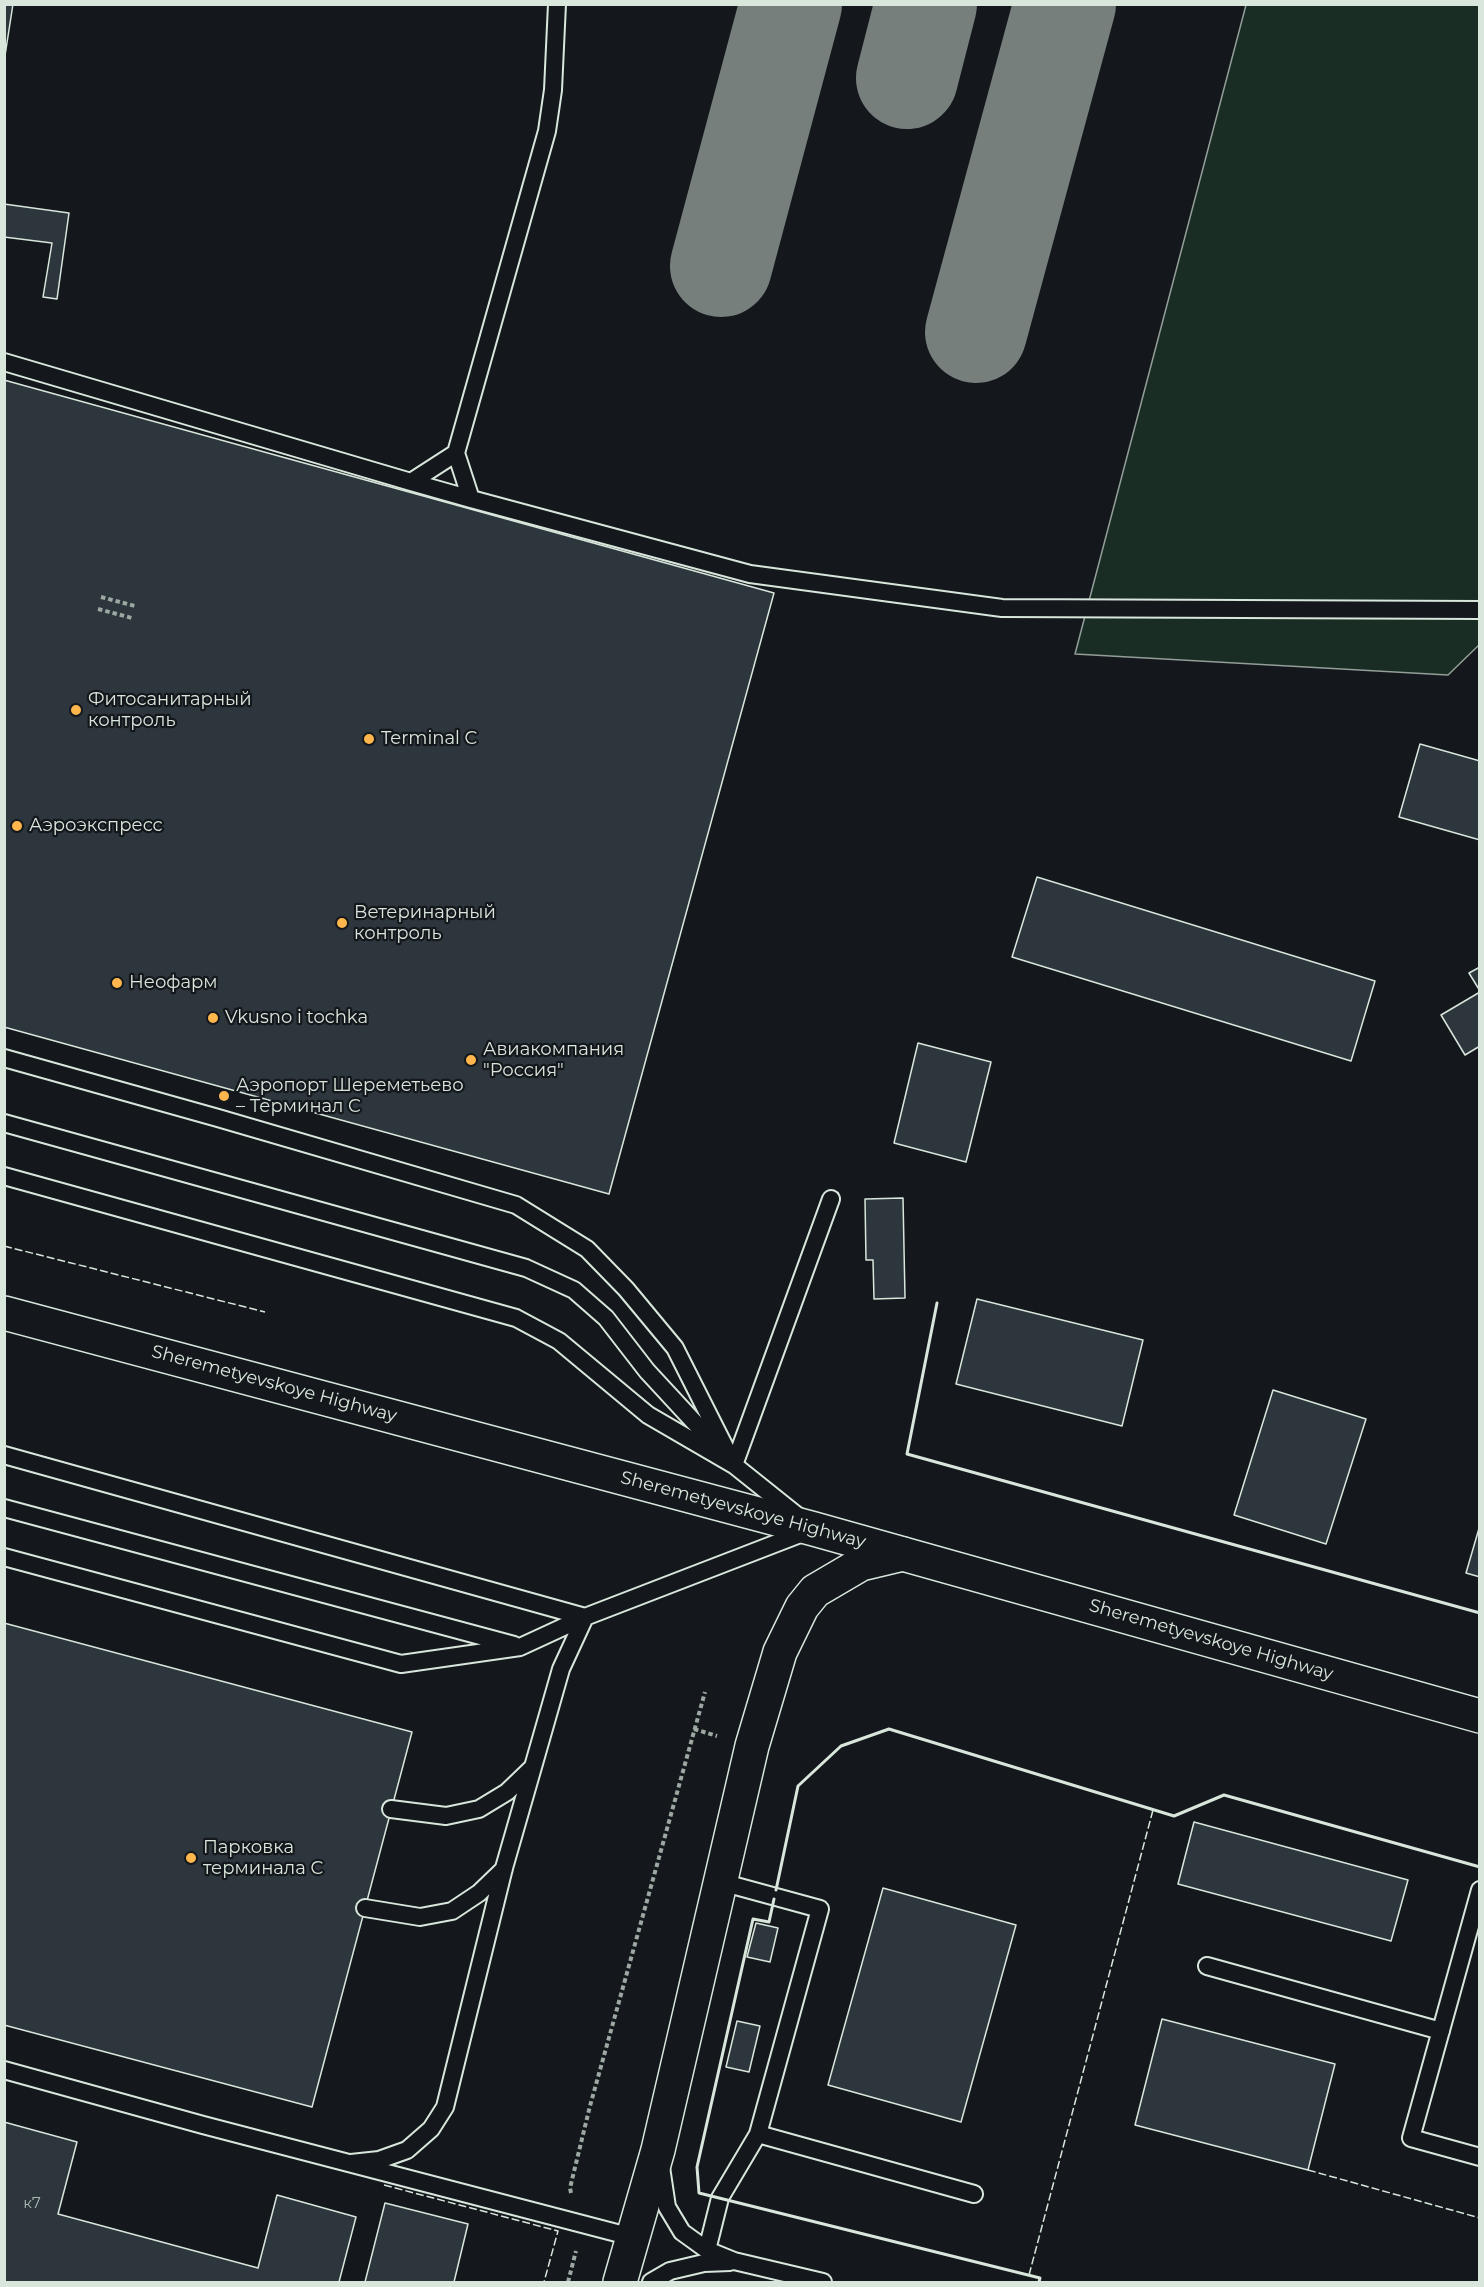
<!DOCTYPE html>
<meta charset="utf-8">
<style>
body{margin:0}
#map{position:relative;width:1484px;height:2287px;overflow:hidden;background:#14181c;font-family:Montserrat,sans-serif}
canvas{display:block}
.frame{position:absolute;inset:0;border:6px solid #d8e6dc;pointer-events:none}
</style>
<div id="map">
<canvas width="1484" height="2287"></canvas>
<div class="frame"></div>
</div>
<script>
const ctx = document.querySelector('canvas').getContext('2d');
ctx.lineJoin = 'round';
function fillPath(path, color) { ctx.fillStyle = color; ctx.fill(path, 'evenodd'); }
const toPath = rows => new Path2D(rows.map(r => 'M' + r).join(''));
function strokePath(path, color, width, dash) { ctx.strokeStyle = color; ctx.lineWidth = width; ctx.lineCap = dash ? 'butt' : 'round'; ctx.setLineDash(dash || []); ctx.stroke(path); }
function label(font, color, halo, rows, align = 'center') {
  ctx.font = font + ' Montserrat,sans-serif'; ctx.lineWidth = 4.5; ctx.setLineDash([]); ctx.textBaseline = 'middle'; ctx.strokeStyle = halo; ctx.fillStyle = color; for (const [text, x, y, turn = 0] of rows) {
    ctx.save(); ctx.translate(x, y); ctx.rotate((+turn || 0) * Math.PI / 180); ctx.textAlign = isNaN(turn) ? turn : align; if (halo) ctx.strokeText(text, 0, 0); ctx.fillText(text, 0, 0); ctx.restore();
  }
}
const green = toPath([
 [1246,5,1479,5,1479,645,1448,675,1075,654,1246,5]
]);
fillPath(green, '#1a2d24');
strokePath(green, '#939e99', 1.5);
strokePath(toPath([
 [907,78,926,4],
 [721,266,791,4],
 [976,332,1065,4]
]), '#767f7c', 102);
const building = toPath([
 [4,4,13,4,4,62,4,4],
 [4,204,69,213,57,299,43,297,52,243,4,237,4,204],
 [4,380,774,593,609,1194,4,1027,4,380],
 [1420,744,1480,761,1480,840,1399,817,1420,744],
 [1037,877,1375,981,1351,1061,1012,957,1037,877],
 [1480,967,1480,991,1469,973,1480,967],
 [1480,992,1480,1046,1465,1055,1441,1015,1480,992],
 [918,1043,991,1062,966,1162,894,1143,918,1043],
 [903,1198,905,1298,874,1299,873,1260,866,1260,865,1199,903,1198],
 [977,1299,1143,1340,1122,1426,956,1384,977,1299],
 [1273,1390,1366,1419,1326,1544,1234,1515,1273,1390],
 [1480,1525,1480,1577,1466,1573,1480,1525],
 [4,1623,412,1732,312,2107,4,2025,4,1623],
 [1194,1822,1408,1880,1391,1941,1178,1884,1194,1822],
 [883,1888,1016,1925,961,2122,828,2085,883,1888],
 [756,1923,778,1928,770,1962,747,1957,756,1923],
 [1162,2019,1335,2064,1308,2170,1135,2125,1162,2019],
 [737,2021,760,2026,749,2072,726,2067,737,2021],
 [4,2122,77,2142,58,2214,258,2268,277,2195,356,2217,339,2282,4,2282,4,2122],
 [385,2203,468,2224,454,2282,365,2282,385,2203]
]);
fillPath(building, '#2c363c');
strokePath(building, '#d8e6dc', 1.5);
const lane = toPath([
 [557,4,553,90,547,131,456,453,471,499,750,574,1002,608,1480,610],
 [4,362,411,482,456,453],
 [411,482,471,499],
 [4,1058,218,1118,516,1205,587,1249,626,1289,675,1348,734,1465],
 [4,1123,526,1268,574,1290,606,1318,647,1371,721,1451],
 [4,1176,516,1318,559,1341,648,1415,734,1465,799,1517],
 [4,1455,585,1617,561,1669,533,1767,504,1868,445,2107,431,2129,407,2150,379,2160,351,2163],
 [734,1465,831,1199],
 [4,1508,514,1645],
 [4,1557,401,1664,520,1647,585,1617,808,1531],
 [391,1809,446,1816,479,1809,507,1792,532,1768],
 [721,1882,820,1909,758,2134,974,2194],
 [1480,1890,1411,2138,1480,2157],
 [365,1908,420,1917,452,1911,479,1893,504,1869],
 [1207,1966,1441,2031],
 [4,2070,203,2125,632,2237],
 [661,2167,667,2207,682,2232,707,2250,734,2261,823,2282],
 [707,2250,720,2198,758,2134],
 [651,2282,670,2271,704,2263,730,2262]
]);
const street = toPath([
 [620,2282,658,2150,752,1746,780,1652,802,1607,815,1591,861,1564,903,1554]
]);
const primary = toPath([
 [4,1313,814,1529,1480,1716]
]);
strokePath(lane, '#d8e6dc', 20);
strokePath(street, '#d8e6dc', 36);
strokePath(primary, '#d8e6dc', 36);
strokePath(toPath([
 [101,597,135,606],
 [98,609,132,618],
 [694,1729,717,1736],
 [571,2193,570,2188,590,2106,705,1692],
 [568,2282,576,2251]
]), '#9da8a2', 4, [4.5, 3]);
strokePath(lane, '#14181c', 16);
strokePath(street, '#14181c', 33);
strokePath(primary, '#14181c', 33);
strokePath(toPath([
 [4,1246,265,1312],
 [1308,2170,1480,2218],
 [384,2185,558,2231,544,2282],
 [1029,2275,1153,1810]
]), '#d8e6dc', 1.5, [8, 3]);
strokePath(toPath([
 [937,1303,907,1454,1480,1613],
 [776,1890,798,1786,841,1746,889,1729,1174,1816,1224,1795,1480,1867],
 [774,1899,769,1922,753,1919,697,2167,699,2193,1040,2278,1039,2282]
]), '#d8e6dc', 3);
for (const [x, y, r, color] of [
 [76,710,6,"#ffb74d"],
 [369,739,6,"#ffb74d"],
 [17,826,6,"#ffb74d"],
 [342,923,6,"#ffb74d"],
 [117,983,6,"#ffb74d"],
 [213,1018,6,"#ffb74d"],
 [471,1060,6,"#ffb74d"],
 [224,1096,6,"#ffb74d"],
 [191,1858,6,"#ffb74d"]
]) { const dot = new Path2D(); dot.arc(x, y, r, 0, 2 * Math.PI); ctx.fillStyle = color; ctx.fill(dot); strokePath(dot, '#14181c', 2); }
label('15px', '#adbab4', null, [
 ["к7",32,2204]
]);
label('18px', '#d8e6dc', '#14181c', [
 ["Фитосанитарный",88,700],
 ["контроль",88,721],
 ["Terminal C",381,739],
 ["Аэроэкспресс",29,826],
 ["Ветеринарный",354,913],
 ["контроль",354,934],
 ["Неофарм",129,983],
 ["Vkusno i tochka",225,1018],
 ["Авиакомпания",483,1050],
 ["\"Россия\"",483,1071],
 ["Аэропорт Шереметьево",236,1086],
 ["– Терминал C",236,1107],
 ["Парковка",203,1848],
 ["терминала C",203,1869]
], 'left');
label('18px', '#d8e6dc', '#14181c', [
 ["Sheremetyevskoye Highway",274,1384,15],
 ["Sheremetyevskoye Highway",743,1510,15],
 ["Sheremetyevskoye Highway",1211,1640,16]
]);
</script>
